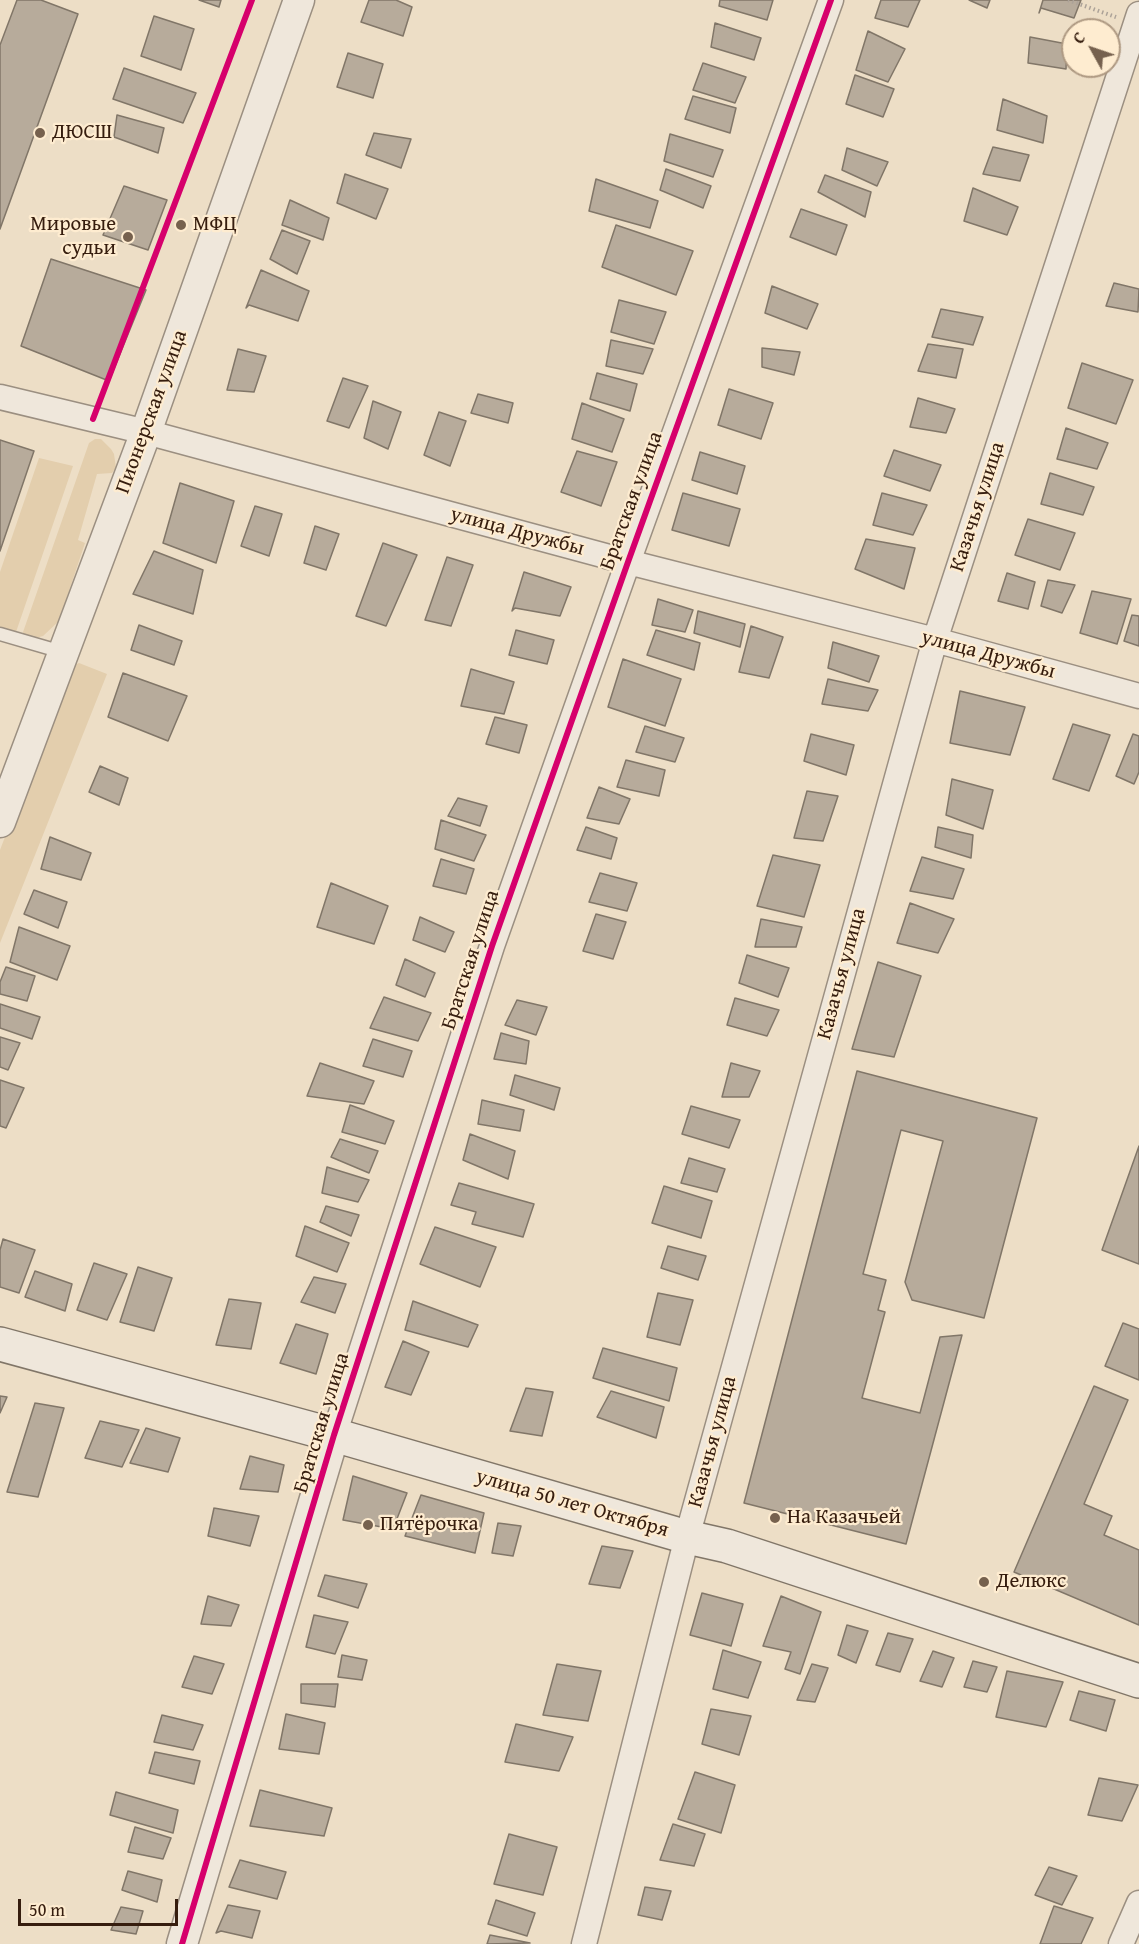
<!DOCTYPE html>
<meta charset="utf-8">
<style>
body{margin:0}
#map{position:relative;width:1139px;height:1944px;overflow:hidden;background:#eddec6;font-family:"Gentium Book Plus",serif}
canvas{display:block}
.north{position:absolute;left:1061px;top:18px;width:60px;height:60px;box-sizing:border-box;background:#feecd0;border:2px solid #ae9982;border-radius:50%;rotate:310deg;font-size:16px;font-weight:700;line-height:24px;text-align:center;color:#361d0e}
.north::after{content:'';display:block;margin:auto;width:21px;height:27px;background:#76614e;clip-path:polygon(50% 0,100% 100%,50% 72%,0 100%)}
.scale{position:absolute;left:18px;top:1899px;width:160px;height:27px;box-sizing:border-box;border:3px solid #361d0e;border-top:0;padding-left:8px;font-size:18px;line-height:21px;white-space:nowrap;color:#361d0e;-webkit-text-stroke:4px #feecd0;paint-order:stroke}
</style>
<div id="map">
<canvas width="1139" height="1944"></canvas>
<div class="north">С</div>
<div class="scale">50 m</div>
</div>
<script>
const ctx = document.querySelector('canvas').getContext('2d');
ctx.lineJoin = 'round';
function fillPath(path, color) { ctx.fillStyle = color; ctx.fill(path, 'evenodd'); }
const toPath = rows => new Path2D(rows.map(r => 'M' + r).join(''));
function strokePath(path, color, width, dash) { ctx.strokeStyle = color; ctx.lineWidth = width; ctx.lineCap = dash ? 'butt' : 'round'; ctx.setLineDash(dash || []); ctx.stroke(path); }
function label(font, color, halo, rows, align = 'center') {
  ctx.font = font + ' "Gentium Book Plus",serif'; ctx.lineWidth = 4.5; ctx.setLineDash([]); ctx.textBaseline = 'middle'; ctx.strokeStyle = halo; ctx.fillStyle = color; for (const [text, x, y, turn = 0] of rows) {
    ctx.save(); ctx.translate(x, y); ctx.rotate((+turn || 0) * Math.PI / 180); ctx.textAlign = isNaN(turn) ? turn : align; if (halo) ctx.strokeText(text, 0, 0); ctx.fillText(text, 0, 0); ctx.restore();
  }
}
fillPath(toPath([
 [95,439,101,439,111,449,114,454,116,468,112,473,97,474,78,540,85,543,59,621,43,636,36,638,22,635,89,443],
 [39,458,73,466,16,632,0,627,0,572],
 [79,663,107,674,0,943,0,850,70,667]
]), '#e3cead');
const building = toPath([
 [17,0,41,0,78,14,0,229,0,45,17,0],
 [199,0,221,0,219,7,199,0],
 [369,0,396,0,412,7,403,36,361,22,369,0],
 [720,0,773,0,767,20,719,6,720,0],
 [881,0,920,0,908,27,875,18,881,0],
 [969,0,990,0,987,8,969,0],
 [1043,0,1081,0,1074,18,1041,8,1039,13,1043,0],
 [154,16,194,29,181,70,141,56,154,16],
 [715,23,761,38,754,60,711,47,715,23],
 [868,31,905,49,888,82,856,70,868,31],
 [1030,37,1067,44,1066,69,1028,63,1030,37],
 [348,53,383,64,373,98,337,87,348,53],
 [703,63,746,77,735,103,693,90,703,63],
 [124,68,196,93,183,123,113,99,124,68],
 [855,75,894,89,883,117,846,104,855,75],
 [693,96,736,108,730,133,685,119,693,96],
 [1003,99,1047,116,1043,143,997,130,1003,99],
 [117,115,164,128,158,153,114,137,117,115],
 [374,133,411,139,401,168,366,155,374,133],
 [670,134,723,150,713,177,664,161,670,134],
 [993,147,1029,155,1020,181,983,174,993,147],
 [847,148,888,162,877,186,842,170,847,148],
 [666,169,711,186,703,208,660,190,666,169],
 [345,174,388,189,376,219,337,203,345,174],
 [825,175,871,192,865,217,818,192,825,175],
 [596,179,658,201,650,228,589,211,596,179],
 [124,186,167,200,148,250,103,235,124,186],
 [973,188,1018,207,1007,235,964,221,973,188],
 [290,200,329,218,323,240,282,225,290,200],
 [801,209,847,225,836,255,790,237,801,209],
 [616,225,693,251,676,295,602,267,616,225],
 [282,230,310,241,297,274,270,259,282,230],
 [51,259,146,290,109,381,21,346,51,259],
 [261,270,309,291,298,321,249,305,246,308,261,270],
 [1114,283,1139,289,1138,312,1106,306,1114,283],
 [772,286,818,304,807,329,765,313,772,286],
 [619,300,666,312,654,344,611,332,619,300],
 [941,309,983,317,973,345,932,337,941,309],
 [611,340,653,349,643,374,606,366,611,340],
 [928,344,963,349,956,378,918,371,928,344],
 [762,348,800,352,794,375,762,367,762,348],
 [238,349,266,356,254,392,227,390,238,349],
 [1082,363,1133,380,1116,424,1068,408,1082,363],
 [597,373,637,384,630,411,590,399,597,373],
 [343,378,368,386,349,428,327,421,343,378],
 [729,389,773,403,761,439,718,425,729,389],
 [478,394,513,403,508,423,471,413,478,394],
 [918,398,955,409,946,433,910,427,918,398],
 [373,401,401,412,388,449,364,438,373,401],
 [582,403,624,419,612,452,572,439,582,403],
 [439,412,466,421,450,466,424,455,439,412],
 [1066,428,1108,443,1097,469,1057,459,1066,428],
 [0,440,34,451,0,551,0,440],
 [894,450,941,465,930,491,884,476,894,450],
 [577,451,617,462,601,506,561,492,577,451],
 [700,452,745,466,737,494,692,480,700,452],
 [1050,473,1094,487,1083,515,1041,504,1050,473],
 [180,483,234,501,216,563,163,543,180,483],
 [683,493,740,509,729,546,672,530,683,493],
 [882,493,927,505,913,535,873,525,882,493],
 [255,506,282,514,269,556,241,546,255,506],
 [1028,519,1075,533,1060,570,1015,555,1028,519],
 [315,526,339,534,326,570,304,563,315,526],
 [866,539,915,548,904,589,855,569,866,539],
 [383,543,417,555,386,626,356,616,383,543],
 [154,551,203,570,193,614,133,594,154,551],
 [447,557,473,565,451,626,425,620,447,557],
 [524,572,571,587,560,616,515,608,512,611,524,572],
 [1007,573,1035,582,1028,609,998,601,1007,573],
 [1048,580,1075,585,1062,613,1041,606,1048,580],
 [1092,591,1131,599,1117,644,1080,633,1092,591],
 [658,599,693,610,685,632,652,625,658,599],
 [698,611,745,624,740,647,694,633,698,611],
 [1132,615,1139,616,1139,646,1124,641,1132,615],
 [139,625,182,641,174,665,131,650,139,625],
 [751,626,783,637,769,678,739,672,751,626],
 [516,630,554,640,547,664,509,655,516,630],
 [656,630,700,643,694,670,647,655,656,630],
 [833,642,879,656,869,682,828,668,833,642],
 [623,659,681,679,665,726,608,707,623,659],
 [471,669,514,682,504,714,461,706,471,669],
 [123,673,187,696,168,741,108,717,123,673],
 [828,679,878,690,868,711,822,704,828,679],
 [960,691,1025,707,1010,755,950,743,960,691],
 [495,717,527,725,519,753,486,744,495,717],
 [1073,724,1110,735,1089,791,1053,779,1073,724],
 [645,726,684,738,675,762,636,752,645,726],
 [811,734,854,745,846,775,804,761,811,734],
 [1133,734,1139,736,1139,772,1134,784,1116,776,1133,734],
 [626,760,665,770,659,796,617,787,626,760],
 [100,766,128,778,119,805,89,792,100,766],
 [952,779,993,790,983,829,946,815,952,779],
 [599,787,630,799,619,824,587,818,599,787],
 [807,791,838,796,823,841,794,838,807,791],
 [458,798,487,806,480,826,448,816,458,798],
 [441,820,486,835,474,861,435,849,441,820],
 [586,827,617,838,611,859,577,850,586,827],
 [938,827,973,835,971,858,935,847,938,827],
 [50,837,91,853,81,880,41,869,50,837],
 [773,855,820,865,804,917,757,906,773,855],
 [922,857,964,869,953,899,910,891,922,857],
 [441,859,474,869,466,894,433,886,441,859],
 [600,873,637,883,627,911,589,902,600,873],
 [331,883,388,906,374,944,317,927,331,883],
 [34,890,67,902,58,928,24,914,34,890],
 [910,903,954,919,938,953,897,943,910,903],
 [596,914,626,922,613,959,583,951,596,914],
 [420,917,454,932,445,952,413,940,420,917],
 [761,919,802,927,796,947,755,947,761,919],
 [19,927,70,946,57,980,10,962,19,927],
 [747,955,789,968,778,997,739,983,747,955],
 [405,959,435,973,425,997,396,985,405,959],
 [878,962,921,976,894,1057,852,1049,878,962],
 [6,967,35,976,27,1001,0,994,0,982,6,967],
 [384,997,431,1013,418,1041,370,1028,384,997],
 [735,998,779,1010,767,1036,727,1025,735,998],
 [517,1000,547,1007,536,1035,505,1025,517,1000],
 [0,1004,40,1017,32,1039,0,1028,0,1004],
 [501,1033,529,1041,526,1064,494,1059,501,1033],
 [0,1037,20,1043,8,1070,0,1067,0,1037],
 [373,1039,412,1051,403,1077,363,1066,373,1039],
 [320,1063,374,1081,364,1104,307,1096,320,1063],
 [731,1063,760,1071,749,1097,722,1097,731,1063],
 [857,1071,1037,1118,984,1318,912,1300,905,1282,943,1141,901,1130,863,1274,886,1280,878,1310,885,1312,862,1398,920,1413,940,1337,962,1335,906,1544,744,1503,857,1071],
 [515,1075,560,1088,554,1110,510,1095,515,1075],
 [0,1080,24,1088,6,1128,0,1126,0,1080],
 [482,1100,524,1110,520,1131,478,1124,482,1100],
 [350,1105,394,1121,385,1144,342,1132,350,1105],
 [691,1106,740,1120,729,1148,682,1134,691,1106],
 [470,1134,515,1151,508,1179,463,1160,470,1134],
 [340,1139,378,1151,369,1173,331,1157,340,1139],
 [1139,1146,1139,1264,1102,1250,1139,1146],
 [689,1158,725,1169,717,1192,681,1183,689,1158],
 [327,1167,369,1180,358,1202,322,1193,327,1167],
 [459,1183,534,1204,523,1237,472,1224,476,1212,451,1205,459,1183],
 [664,1186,712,1201,701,1238,652,1223,664,1186],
 [326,1206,359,1215,351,1236,320,1222,326,1206],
 [305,1226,349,1243,337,1272,296,1256,305,1226],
 [435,1227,496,1247,480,1287,420,1264,435,1227],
 [3,1239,35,1250,19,1293,0,1287,0,1250,3,1239],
 [668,1246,706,1256,698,1280,661,1268,668,1246],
 [94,1263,127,1274,107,1320,77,1310,94,1263],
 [138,1267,172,1278,154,1331,120,1322,138,1267],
 [35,1271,72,1284,65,1311,25,1297,35,1271],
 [314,1277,346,1284,335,1313,301,1302,314,1277],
 [658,1293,693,1300,680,1345,647,1337,658,1293],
 [229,1299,261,1303,251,1349,216,1345,229,1299],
 [413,1301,478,1325,468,1347,405,1330,413,1301],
 [1123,1323,1139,1329,1139,1380,1105,1366,1123,1323],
 [296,1324,328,1334,316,1374,280,1363,296,1324],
 [403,1341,429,1352,411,1395,385,1387,403,1341],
 [603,1348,677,1368,669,1401,593,1378,603,1348],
 [1094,1386,1128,1400,1084,1504,1112,1516,1104,1535,1139,1550,1139,1625,1014,1572,1094,1386],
 [526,1388,553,1392,542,1436,510,1431,526,1388],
 [611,1391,664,1407,656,1438,597,1417,611,1391],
 [0,1396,7,1397,0,1413,0,1396],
 [35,1403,64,1408,38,1497,7,1492,35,1403],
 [100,1421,139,1430,122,1467,85,1458,100,1421],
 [146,1428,180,1438,168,1472,130,1463,146,1428],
 [250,1456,284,1465,278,1492,240,1489,250,1456],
 [353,1476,407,1493,393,1529,343,1520,353,1476],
 [421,1495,484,1513,475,1553,405,1536,421,1495],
 [214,1508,259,1516,250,1546,208,1536,214,1508],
 [498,1523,521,1526,513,1556,492,1553,498,1523],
 [602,1546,633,1551,620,1588,589,1584,602,1546],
 [325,1575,367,1584,358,1608,318,1596,325,1575],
 [702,1593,743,1604,731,1646,690,1635,702,1593],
 [208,1596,239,1605,231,1626,201,1624,208,1596],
 [781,1596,821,1612,800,1674,785,1669,791,1652,763,1646,781,1596],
 [314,1615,348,1622,335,1654,306,1647,314,1615],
 [847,1625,868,1631,856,1663,838,1655,847,1625],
 [888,1633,913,1639,900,1672,876,1665,888,1633],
 [723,1650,761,1662,748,1698,713,1689,723,1650],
 [933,1651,954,1658,942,1687,920,1681,933,1651],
 [342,1655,367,1660,362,1680,338,1677,342,1655],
 [194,1656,224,1664,212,1694,182,1687,194,1656],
 [973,1661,997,1667,987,1692,964,1687,973,1661],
 [557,1664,601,1671,588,1721,543,1715,557,1664],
 [812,1664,828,1668,815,1702,797,1700,812,1664],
 [1007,1671,1063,1682,1046,1727,996,1717,1007,1671],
 [301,1684,338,1684,335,1707,301,1703,301,1684],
 [1079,1691,1115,1700,1106,1731,1070,1720,1079,1691],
 [711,1709,751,1716,739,1755,702,1744,711,1709],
 [286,1714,325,1723,319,1754,279,1749,286,1714],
 [162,1715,203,1725,193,1750,154,1742,162,1715],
 [516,1724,573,1737,559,1771,505,1762,516,1724],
 [155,1752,200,1761,194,1784,149,1773,155,1752],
 [695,1772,735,1785,721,1833,678,1819,695,1772],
 [1099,1778,1138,1785,1122,1821,1088,1815,1099,1778],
 [260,1790,332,1808,324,1836,250,1826,260,1790],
 [116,1792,178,1810,173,1833,110,1815,116,1792],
 [673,1824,705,1834,694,1866,660,1860,673,1824],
 [135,1827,171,1838,163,1859,128,1852,135,1827],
 [509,1834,557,1847,543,1895,494,1884,509,1834],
 [240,1860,286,1872,277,1899,229,1887,240,1860],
 [1049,1867,1077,1876,1062,1905,1035,1895,1049,1867],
 [128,1871,162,1880,157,1902,122,1890,128,1871],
 [645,1887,671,1891,662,1920,638,1915,645,1887],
 [496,1900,535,1913,527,1936,488,1924,496,1900],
 [228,1905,260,1911,252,1938,221,1931,216,1933,228,1905],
 [1054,1906,1093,1918,1081,1944,1040,1944,1054,1906],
 [121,1907,143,1911,136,1934,111,1930,121,1907],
 [490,1935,530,1943,487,1944,490,1935]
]);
fillPath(building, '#b7ab9b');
strokePath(building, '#817668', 1.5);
const service = toPath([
 [0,634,62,652]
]);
const minor = toPath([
 [0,397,146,432,628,562,935,640,1139,696],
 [334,1435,492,946,628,562,831,0],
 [584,1944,687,1537,935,640,1139,14],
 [1121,1944,1139,1903]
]);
const tertiary = toPath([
 [0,822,146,432,299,0],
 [182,1944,334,1435]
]);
const secondary = toPath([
 [0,1344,334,1435,687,1537,727,1546,1139,1681]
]);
strokePath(service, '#9b8f81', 15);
strokePath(minor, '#9b8f81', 27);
strokePath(tertiary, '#9b8f81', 33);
strokePath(secondary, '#817668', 36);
strokePath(toPath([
 [1068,0,1116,17]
]), '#aca298', 4, [1.5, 3]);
strokePath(service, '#efe7db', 12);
strokePath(minor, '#efe7db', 24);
strokePath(tertiary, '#efe7db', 30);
strokePath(secondary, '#efe7db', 33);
strokePath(toPath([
 [93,419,252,0],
 [182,1944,334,1435,492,946,628,562,831,0]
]), '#d6006c', 6);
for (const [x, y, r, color] of [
 [40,133,6,"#76614e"],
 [181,225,6,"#76614e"],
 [128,237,6,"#76614e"],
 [775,1518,6,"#76614e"],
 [368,1525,6,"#76614e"],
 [984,1582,6,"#76614e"]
]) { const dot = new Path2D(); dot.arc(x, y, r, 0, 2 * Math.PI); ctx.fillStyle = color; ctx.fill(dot); strokePath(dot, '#feecd0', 2); }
label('21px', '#361d0e', '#feecd0', [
 ["ДЮСШ",52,133],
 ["Мировые",116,225,"right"],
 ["судьи",116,249,"right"],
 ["МФЦ",193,225],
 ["На Казачьей",787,1518],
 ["Пятёрочка",380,1525],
 ["Делюкс",996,1582]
], 'left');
label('21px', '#361d0e', '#feecd0', [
 ["Пионерская улица",152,412,-70],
 ["Братская улица",632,501,-70],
 ["Казачья улица",978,507,-72],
 ["улица Дружбы",517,532,15],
 ["улица Дружбы",988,655,15],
 ["Братская улица",471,960,-72],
 ["Казачья улица",842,974,-75],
 ["Братская улица",322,1423,-73],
 ["Казачья улица",713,1442,-75],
 ["улица 50 лет Октября",572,1504,16]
]);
</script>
